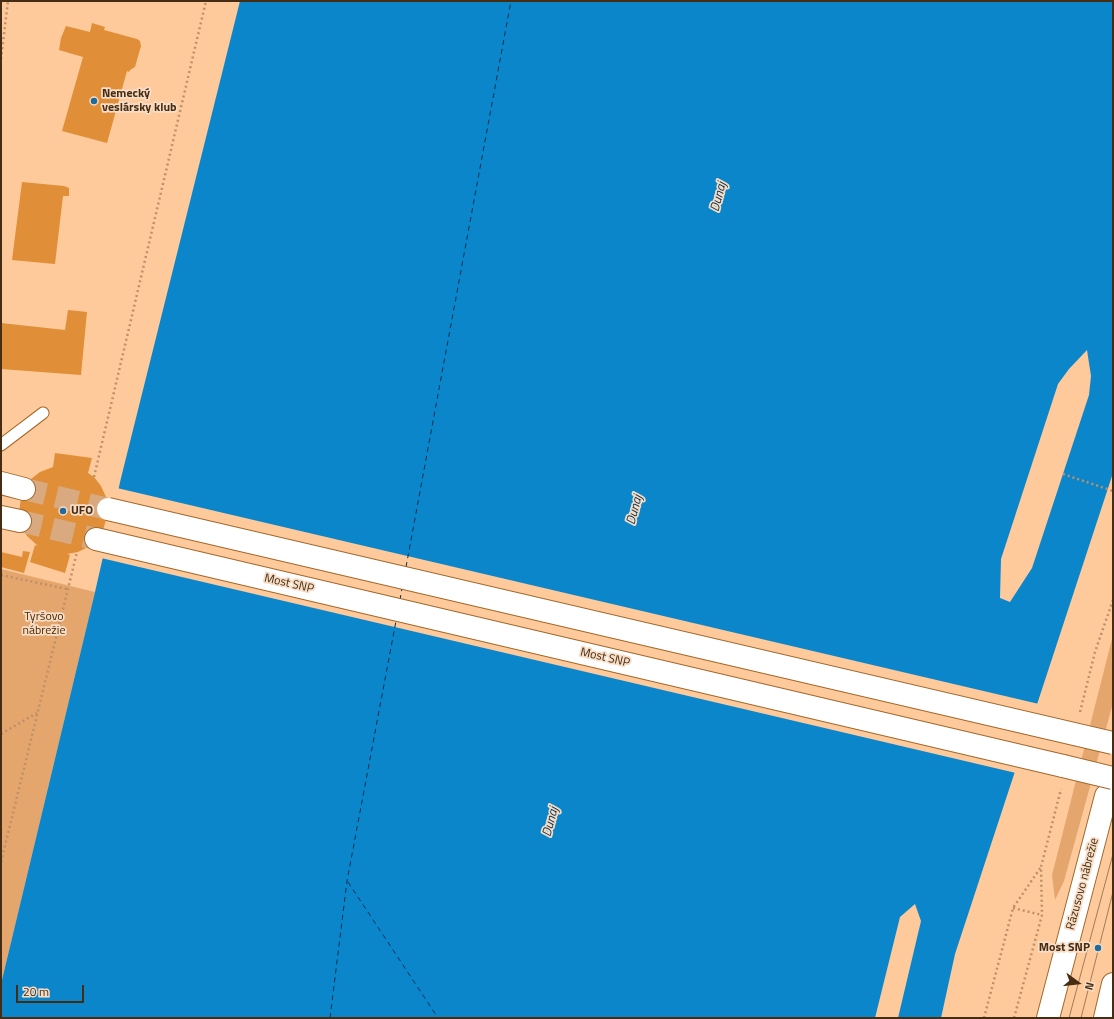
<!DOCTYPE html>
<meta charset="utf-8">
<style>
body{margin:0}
#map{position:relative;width:1114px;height:1019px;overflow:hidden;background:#feca9b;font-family:"Titillium Web",sans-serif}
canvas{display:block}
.frame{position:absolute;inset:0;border:2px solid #462c13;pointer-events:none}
.north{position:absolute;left:1058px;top:963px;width:40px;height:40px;-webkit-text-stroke:3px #f8ddc6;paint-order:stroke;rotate:105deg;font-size:11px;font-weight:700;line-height:16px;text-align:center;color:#462c13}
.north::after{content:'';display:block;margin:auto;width:14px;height:18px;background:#462c13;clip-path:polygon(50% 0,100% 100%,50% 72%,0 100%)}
.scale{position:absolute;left:16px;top:985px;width:68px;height:18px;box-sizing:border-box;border:2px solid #462c13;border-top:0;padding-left:5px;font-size:12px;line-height:14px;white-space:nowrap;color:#462c13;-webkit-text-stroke:3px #f8ddc6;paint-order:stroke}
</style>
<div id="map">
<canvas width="1114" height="1019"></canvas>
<div class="frame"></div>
<div class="north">N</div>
<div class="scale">20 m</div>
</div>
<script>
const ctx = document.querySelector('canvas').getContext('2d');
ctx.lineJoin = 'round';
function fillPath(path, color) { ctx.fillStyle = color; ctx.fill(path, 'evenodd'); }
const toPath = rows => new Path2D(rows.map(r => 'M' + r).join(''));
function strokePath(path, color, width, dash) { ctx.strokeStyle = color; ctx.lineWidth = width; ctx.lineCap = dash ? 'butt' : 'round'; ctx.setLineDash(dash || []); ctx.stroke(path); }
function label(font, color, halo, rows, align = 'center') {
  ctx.font = font + ' "Titillium Web",sans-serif'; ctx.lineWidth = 3.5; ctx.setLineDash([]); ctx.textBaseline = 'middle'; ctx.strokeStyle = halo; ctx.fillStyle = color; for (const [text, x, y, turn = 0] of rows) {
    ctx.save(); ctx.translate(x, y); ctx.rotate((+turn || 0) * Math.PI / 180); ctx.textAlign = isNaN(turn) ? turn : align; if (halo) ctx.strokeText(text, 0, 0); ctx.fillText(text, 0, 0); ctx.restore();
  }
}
fillPath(toPath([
 [1,569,95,592,1,984],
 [1113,635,1113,703,1064,881,1055,900,1052,875]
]), '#e4a66d');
fillPath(toPath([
 [240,1,1113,1,1113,473,955,954,941,1018,1,1018,1,984,95,592,121,478]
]), '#0c86cb');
fillPath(toPath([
 [1087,350,1091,376,1089,395,1032,568,1010,602,1000,598,1001,559,1058,384,1069,369],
 [117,488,1039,704,1016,773,101,558],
 [915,904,921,921,898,1018,875,1018,900,917]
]), '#feca9b');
strokePath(toPath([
 [406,567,511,1],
 [400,600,402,588],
 [348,882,438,1018],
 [330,1018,347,881,396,621]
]), '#06324f', 1, [5, 4]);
fillPath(toPath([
 [92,23,105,27,104,30,137,39,140,41,141,46,135,67,130,70,129,72,127,71,107,143,62,131,83,57,59,50,61,38,66,26,90,32],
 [22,182,64,186,69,188,69,196,63,196,55,264,12,260],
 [68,310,87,312,81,375,1,369,1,323,65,330],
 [55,453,92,458,88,473,94,477,101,486,106,497,108,509,106,520,103,530,96,539,88,547,78,552,67,554,70,555,65,573,30,562,35,545,38,546,27,536,22,526,19,514,21,497,24,489,31,479,40,472,53,467],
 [23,551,30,552,24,573,1,567,1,552,22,557]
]), '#e08e37');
strokePath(toPath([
 [24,489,108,509],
 [20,521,96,539]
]), '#d9aa80', 22, [22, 11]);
const lane = toPath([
 [1,445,43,413]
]);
const secondary = toPath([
 [1,483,24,489],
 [1,517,20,521],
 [96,539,1063,766],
 [1048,1018,1106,796],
 [1105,1018,1113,984]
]);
strokePath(lane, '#a3682b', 13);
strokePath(secondary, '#a3682b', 24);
strokePath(toPath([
 [1,59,8,1],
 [1063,474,1113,491],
 [94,477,206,1],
 [1,575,67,589],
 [1080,712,1095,652,1113,600],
 [1,734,37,713],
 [1,862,77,552],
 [1013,908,1042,915],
 [984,1018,1013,908,1041,867],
 [1014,1018,1042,915,1041,867,1061,789]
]), '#bc916a', 2.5, [2, 3]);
strokePath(lane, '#fff', 11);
strokePath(secondary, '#fff', 22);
strokePath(toPath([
 [1069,1018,1113,854],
 [1081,1018,1113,892]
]), '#a27b57', 1);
const secondaryBridge = toPath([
 [108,509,1113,743],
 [1063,766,1113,778]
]);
strokePath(secondaryBridge, '#a3682b', 24, []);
strokePath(secondaryBridge, '#fff', 22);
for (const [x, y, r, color] of [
 [94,101,4,"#1e6b9d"],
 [63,511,4,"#1e6b9d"],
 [1098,948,4,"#1e6b9d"]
]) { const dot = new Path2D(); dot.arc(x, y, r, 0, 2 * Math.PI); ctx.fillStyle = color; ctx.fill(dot); strokePath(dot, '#f8ddc6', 1.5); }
label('bold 12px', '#462c13', '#f8ddc6', [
 ["Nemecký",102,94],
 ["veslársky klub",102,108],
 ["UFO",71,511],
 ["Most SNP",1090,948,"right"]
], 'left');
label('12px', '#462c13', '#f8ddc6', [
 ["Most SNP",289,584,13],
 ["Most SNP",605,658,13],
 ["Rázusovo nábrežie",1083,884,-75]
]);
label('12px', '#4a2904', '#f8ddc6', [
 ["Tyršovo",44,617],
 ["nábrežie",44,631]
]);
label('italic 13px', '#06324f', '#f8ddc6', [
 ["Dunaj",719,197,-75],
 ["Dunaj",635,510,-75],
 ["Dunaj",551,822,-75]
]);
</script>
